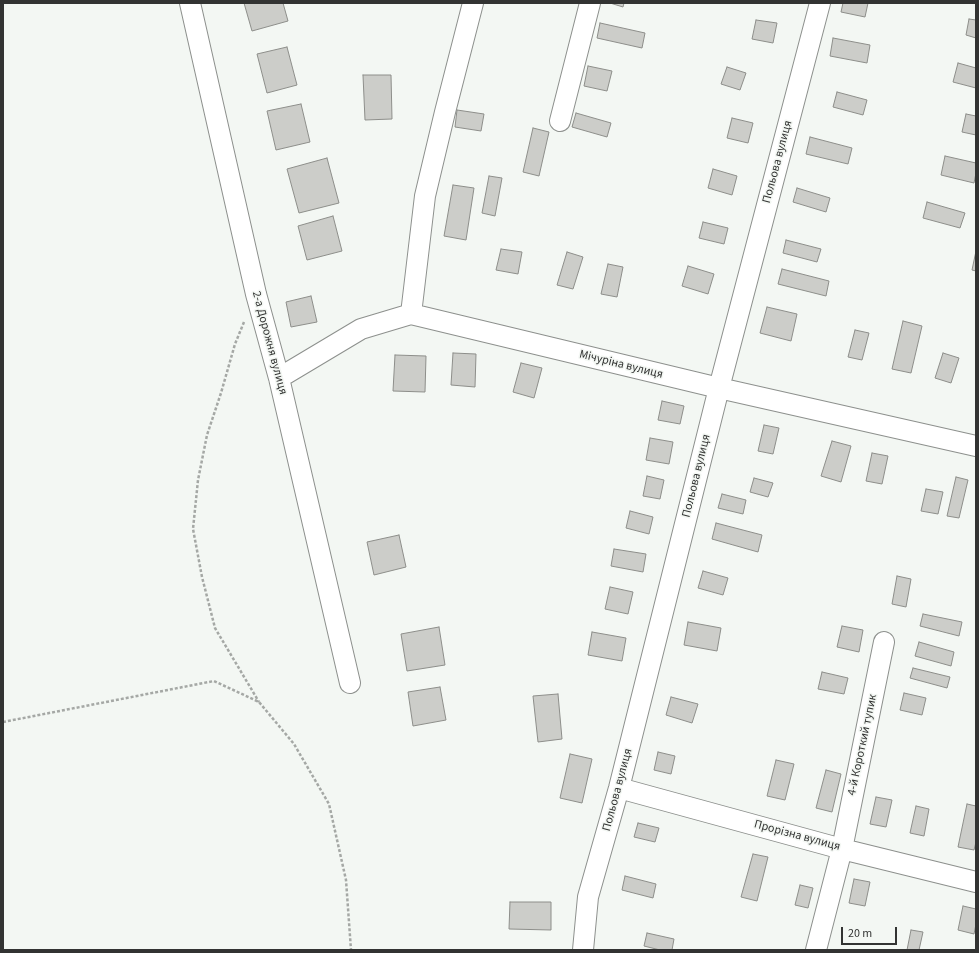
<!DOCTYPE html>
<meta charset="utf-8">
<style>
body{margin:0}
#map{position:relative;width:979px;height:953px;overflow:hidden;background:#f3f7f3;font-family:"Source Sans 3",sans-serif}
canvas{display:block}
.frame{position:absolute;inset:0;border:4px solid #323332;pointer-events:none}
.scale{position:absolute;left:841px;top:927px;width:56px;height:18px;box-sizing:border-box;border:2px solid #323332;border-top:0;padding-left:5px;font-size:12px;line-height:14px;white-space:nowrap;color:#323332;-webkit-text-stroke:3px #f3f7f3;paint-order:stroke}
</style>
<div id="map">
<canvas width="979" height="953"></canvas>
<div class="frame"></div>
<div class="scale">20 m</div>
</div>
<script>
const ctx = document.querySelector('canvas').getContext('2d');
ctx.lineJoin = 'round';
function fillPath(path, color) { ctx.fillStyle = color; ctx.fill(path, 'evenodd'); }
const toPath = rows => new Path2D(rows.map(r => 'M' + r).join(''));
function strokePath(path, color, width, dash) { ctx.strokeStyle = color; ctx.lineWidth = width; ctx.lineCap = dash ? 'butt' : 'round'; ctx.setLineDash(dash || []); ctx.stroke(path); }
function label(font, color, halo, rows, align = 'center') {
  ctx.font = font + ' "Source Sans 3",sans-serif'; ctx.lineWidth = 3; ctx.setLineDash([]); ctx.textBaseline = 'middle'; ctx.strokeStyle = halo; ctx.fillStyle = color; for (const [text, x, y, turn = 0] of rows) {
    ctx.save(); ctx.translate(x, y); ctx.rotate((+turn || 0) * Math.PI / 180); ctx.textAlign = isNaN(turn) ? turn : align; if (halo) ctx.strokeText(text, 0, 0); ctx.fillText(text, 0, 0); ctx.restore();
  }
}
const building = toPath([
 [244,3,283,3,288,21,252,31,244,3],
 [610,3,624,3,623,7,610,3],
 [843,3,868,3,865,17,841,12,843,3],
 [969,19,976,20,976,38,966,35,969,19],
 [756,20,777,23,773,43,752,39,756,20],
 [600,23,645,33,642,48,597,38,600,23],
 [833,38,870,45,867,63,830,56,833,38],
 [287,47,297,85,267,93,257,54,287,47],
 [958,63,976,68,976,88,953,82,958,63],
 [588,66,612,71,607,91,584,86,588,66],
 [727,67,746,73,740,90,721,84,727,67],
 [363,75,391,75,392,119,365,120,363,75],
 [837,92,867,100,863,115,833,107,837,92],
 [301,104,310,142,276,150,267,111,301,104],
 [457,110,484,114,481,131,455,127,457,110],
 [576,113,611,123,607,137,572,127,576,113],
 [966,114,976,116,976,135,962,132,966,114],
 [732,118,753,123,748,143,727,138,732,118],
 [533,128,549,132,539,176,523,172,533,128],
 [810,137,852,148,848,164,806,154,810,137],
 [945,156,976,163,976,173,974,183,941,175,945,156],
 [327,158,339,203,299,213,287,169,327,158],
 [713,169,737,176,732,195,708,188,713,169],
 [489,176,502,178,495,216,482,213,489,176],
 [453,185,474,188,466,240,444,236,453,185],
 [797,188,830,198,826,212,793,202,797,188],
 [927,202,965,213,960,228,923,218,927,202],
 [333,216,342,251,307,260,298,226,333,216],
 [703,222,728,228,724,244,699,238,703,222],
 [786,240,821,249,817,262,783,253,786,240],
 [501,249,522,252,518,274,496,270,501,249],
 [976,251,976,271,972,270,976,251],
 [567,252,583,257,573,289,557,285,567,252],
 [608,264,623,267,617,297,601,294,608,264],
 [688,266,714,274,708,294,682,286,688,266],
 [782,269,829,281,826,296,778,284,782,269],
 [311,296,317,322,291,327,286,302,311,296],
 [767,307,797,314,791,341,760,333,767,307],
 [903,321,922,326,911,373,892,369,903,321],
 [855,330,869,333,862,360,848,357,855,330],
 [453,353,476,354,475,387,451,385,453,353],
 [943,353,959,358,951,383,935,378,943,353],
 [395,355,426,356,425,392,393,391,395,355],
 [521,363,542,368,534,398,513,392,521,363],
 [662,401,684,406,680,424,658,420,662,401],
 [764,425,779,428,773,454,758,451,764,425],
 [650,438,673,442,669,464,646,460,650,438],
 [832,441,851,446,841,482,821,476,832,441],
 [872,453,888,456,882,484,866,481,872,453],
 [647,476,664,480,660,499,643,496,647,476],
 [956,477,968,480,959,518,947,516,956,477],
 [754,478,773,483,768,497,750,492,754,478],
 [926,489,943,492,938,514,921,511,926,489],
 [722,494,746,500,743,514,718,508,722,494],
 [630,511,653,517,649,534,626,528,630,511],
 [716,523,762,535,758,552,712,539,716,523],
 [399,535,406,567,374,575,367,542,399,535],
 [614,549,646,554,643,572,611,566,614,549],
 [703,571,728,578,723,595,698,588,703,571],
 [897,576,911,579,906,607,892,604,897,576],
 [610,587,633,592,628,614,605,609,610,587],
 [923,614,962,622,959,636,920,626,923,614],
 [688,622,721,628,717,651,684,645,688,622],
 [842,626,863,630,859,652,837,647,842,626],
 [439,627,445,665,407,671,401,634,439,627],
 [592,632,626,638,622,661,588,655,592,632],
 [919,642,954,652,951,666,915,656,919,642],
 [913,668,950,677,947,688,910,678,913,668],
 [822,672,848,678,844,694,818,689,822,672],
 [440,687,446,720,413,726,408,692,440,687],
 [904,693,926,698,922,715,900,710,904,693],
 [558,694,562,739,538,742,533,696,558,694],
 [671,697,698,704,692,723,666,715,671,697],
 [658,752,675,756,671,774,654,770,658,752],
 [570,754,592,759,582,803,560,798,570,754],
 [776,760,794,764,785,800,767,796,776,760],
 [826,770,841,774,832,812,816,808,826,770],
 [876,797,892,800,886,827,870,824,876,797],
 [967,804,976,806,976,842,974,850,958,847,967,804],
 [916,806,929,809,924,836,910,833,916,806],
 [638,823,659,828,655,842,634,837,638,823],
 [753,854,768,857,757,901,741,897,753,854],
 [625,876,656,884,653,898,622,890,625,876],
 [854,879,870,882,865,906,849,903,854,879],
 [800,885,813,888,808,908,795,905,800,885],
 [510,902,551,902,551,930,509,929,510,902],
 [963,906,976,909,976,924,974,934,958,930,963,906],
 [911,930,923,932,919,950,907,950,911,930],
 [647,933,674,939,672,950,660,950,644,946,647,933]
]);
fillPath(building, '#cccdc9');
strokePath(building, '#8d8e8a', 1);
const minor = toPath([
 [190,3,256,294,279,378,350,683],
 [560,121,590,3],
 [411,314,425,196,445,112,473,3],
 [279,378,361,329,411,314,719,388,976,446],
 [619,788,842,849,976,882],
 [583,950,588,897,619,788,719,388,820,3],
 [816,950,842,849,884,642]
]);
strokePath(minor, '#8d908d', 22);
strokePath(toPath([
 [244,322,235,344,221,393,207,435,198,480,193,529,202,577,215,628,259,702],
 [3,722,214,681,259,702,294,744,329,804,346,880,351,950]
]), '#a5a8a5', 2.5, [3, 2]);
strokePath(minor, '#fff', 20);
label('12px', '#323332', '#f3f7f3', [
 ["Польова вулиця",778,162,-75],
 ["2-а Дорожня вулиця",269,343,75],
 ["Мічуріна вулиця",621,365,14],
 ["Польова вулиця",697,476,-76],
 ["4-й Короткий тупик",863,745,-78],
 ["Польова вулиця",618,790,-75],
 ["Прорізна вулиця",797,836,15]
]);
</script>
